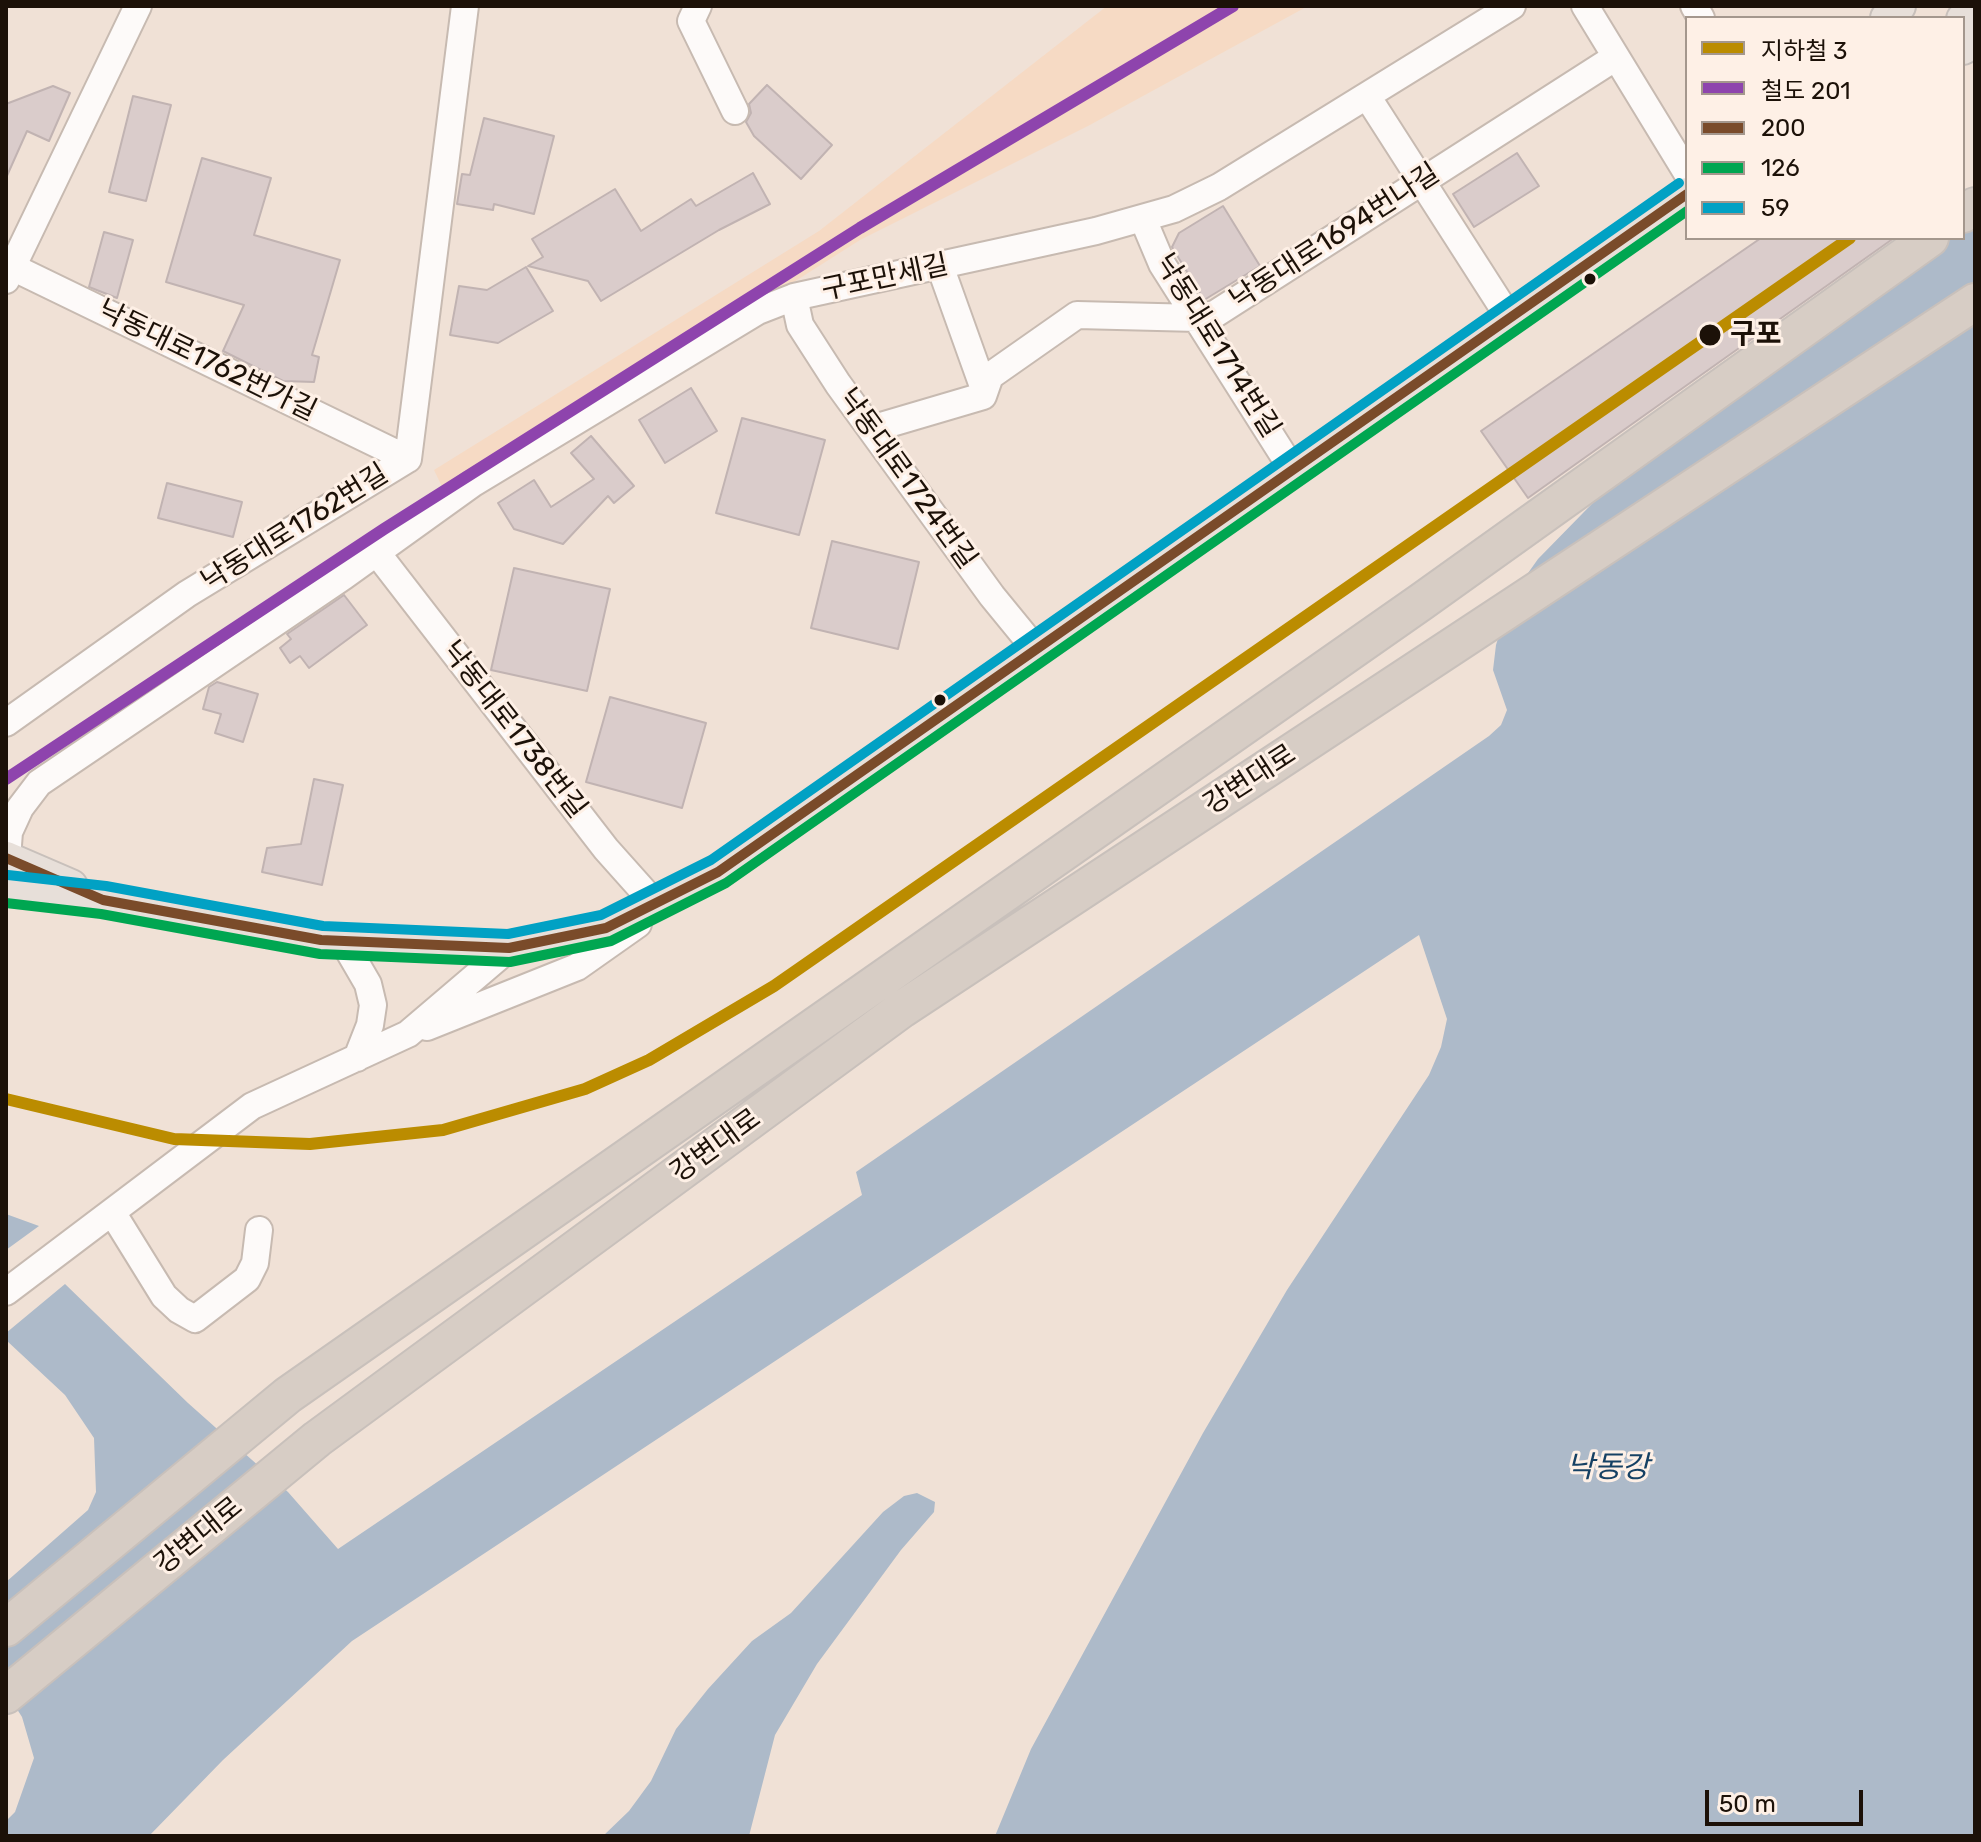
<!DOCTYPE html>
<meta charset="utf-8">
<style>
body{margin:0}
#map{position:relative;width:1981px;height:1842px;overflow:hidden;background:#f0e1d6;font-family:Rubik,"Noto Sans KR",sans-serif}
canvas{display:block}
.frame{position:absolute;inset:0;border:8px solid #1c1108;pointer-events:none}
.legend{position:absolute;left:1685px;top:16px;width:280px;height:224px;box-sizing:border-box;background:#fef0e6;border:2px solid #a4978d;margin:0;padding:10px 14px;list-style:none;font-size:24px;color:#1c1108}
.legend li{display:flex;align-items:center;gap:16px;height:40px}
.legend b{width:40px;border:2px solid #a4978d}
.scale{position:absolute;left:1705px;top:1790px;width:158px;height:36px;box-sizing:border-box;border:4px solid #1c1108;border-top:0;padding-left:10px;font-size:24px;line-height:28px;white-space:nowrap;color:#1c1108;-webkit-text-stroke:6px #fef0e6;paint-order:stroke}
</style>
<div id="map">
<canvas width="1981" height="1842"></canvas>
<div class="frame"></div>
<ul class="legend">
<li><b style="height:10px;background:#bb8c00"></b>지하철 3</li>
<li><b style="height:10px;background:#8e44ad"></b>철도 201</li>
<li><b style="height:10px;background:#7a4b2a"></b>200</li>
<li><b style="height:10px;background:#00a651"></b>126</li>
<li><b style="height:10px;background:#01a1c4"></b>59</li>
</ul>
<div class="scale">50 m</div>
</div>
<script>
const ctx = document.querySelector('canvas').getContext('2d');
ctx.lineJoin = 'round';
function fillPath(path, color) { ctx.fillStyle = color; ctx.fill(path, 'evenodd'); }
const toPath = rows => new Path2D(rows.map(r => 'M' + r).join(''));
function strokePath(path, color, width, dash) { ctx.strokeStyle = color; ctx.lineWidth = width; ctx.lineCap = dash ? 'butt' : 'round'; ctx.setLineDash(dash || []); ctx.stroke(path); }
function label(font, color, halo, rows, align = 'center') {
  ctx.font = font + ' Rubik,"Noto Sans KR",sans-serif'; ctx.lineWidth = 6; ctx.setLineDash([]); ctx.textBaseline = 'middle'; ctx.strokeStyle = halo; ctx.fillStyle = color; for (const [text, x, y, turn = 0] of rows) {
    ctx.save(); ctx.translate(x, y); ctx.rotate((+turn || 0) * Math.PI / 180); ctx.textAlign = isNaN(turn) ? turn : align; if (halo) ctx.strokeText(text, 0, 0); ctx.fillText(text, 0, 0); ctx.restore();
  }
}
fillPath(toPath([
 [1107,6,1308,6,1088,126,860,240,449,501,434,470,819,231]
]), '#f6dac4');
fillPath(toPath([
 [1975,188,1975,1836,995,1836,1031,1749,1203,1433,1287,1290,1429,1075,1441,1047,1447,1019,1419,935,352,1641,223,1760,149,1836,6,1836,6,1821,15,1812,34,1758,22,1717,6,1692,6,1582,88,1510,96,1492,94,1438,65,1395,6,1340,6,1333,65,1284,188,1403,288,1492,338,1549,862,1195,856,1172,1489,736,1501,725,1507,710,1493,670,1496,645,1511,597,1538,559,1626,469,1913,238,1963,238,1963,198],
 [6,1214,39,1226,6,1250],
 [917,1493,935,1502,934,1512,901,1550,817,1664,775,1735,749,1836,603,1836,629,1811,651,1781,676,1729,708,1689,752,1641,791,1613,883,1512,904,1496]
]), '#adbac9');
const building = toPath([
 [767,85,832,145,801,179,754,136,746,122,751,113,749,104,767,85],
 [53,86,70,93,49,141,27,131,6,178,6,104,53,86],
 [133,96,171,105,146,201,109,192,133,96],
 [484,118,554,136,534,214,494,204,493,210,457,204,462,174,470,175,484,118],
 [1517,153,1539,186,1474,227,1453,194,1517,153],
 [202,158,271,178,254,235,340,260,312,355,319,357,314,382,283,381,223,351,244,305,166,282,202,158],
 [753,173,770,204,719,230,601,301,588,281,528,266,543,257,532,239,615,189,641,231,691,199,696,206,753,173],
 [1223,206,1260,266,1204,300,1172,247,1179,233,1223,206],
 [104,232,133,240,117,298,89,287,104,232],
 [1761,238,1894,238,1528,498,1481,431,1761,238],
 [526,267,553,311,498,343,450,335,459,286,487,290,526,267],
 [691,388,717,431,665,463,639,420,691,388],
 [742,418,825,440,799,535,716,513,742,418],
 [591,436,634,486,614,503,608,496,563,544,514,529,498,503,534,480,551,507,594,479,571,453,591,436],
 [167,483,242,502,233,537,158,518,167,483],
 [832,541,919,562,898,649,811,628,832,541],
 [514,568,610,589,587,691,491,670,514,568],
 [344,595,367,625,309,668,300,656,290,663,280,648,291,639,287,634,344,595],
 [217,682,258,694,243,742,215,733,221,714,203,709,209,687,217,682],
 [610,697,706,723,682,808,586,782,610,697],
 [314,779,343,785,322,885,262,872,267,848,301,844,314,779]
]);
fillPath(building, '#dacccb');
strokePath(building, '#c1b3b2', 2);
const minor = toPath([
 [698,6,691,21,735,111],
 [1585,6,1687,173],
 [1694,6,1701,18],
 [1367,96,1510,319],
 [1143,219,1162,264,1294,472],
 [6,264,408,459],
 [940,266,984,389],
 [6,280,138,6],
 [794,297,800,325,838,384,992,596,1037,651],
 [871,429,983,396,990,376,1077,315,1198,318,1215,314,1616,57],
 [377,553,606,849,656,905],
 [6,723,187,594,408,459,465,6],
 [7,858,9,832,20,808,39,783,344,576,472,484,758,311,794,297,1096,231,1174,209,1219,187,1512,6],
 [343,941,368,984,373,1005,370,1025,357,1058],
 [427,1027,577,967,638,924],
 [112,1212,164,1296,179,1310,195,1319,247,1279,255,1263,259,1230],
 [6,1292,252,1106,408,1034,509,948]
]);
const major = toPath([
 [1887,18,1899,6],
 [1963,19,1975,9],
 [1963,48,1975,41],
 [6,858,71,886],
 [6,889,103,900,321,940,509,948,606,928,718,872,1687,194]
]);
const highway = toPath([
 [1963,214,1975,206],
 [6,1628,288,1395,1421,602,1930,238],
 [6,1695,317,1439,902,1009,1975,302]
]);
strokePath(minor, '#c7bab1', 30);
strokePath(major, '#c8c0bb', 36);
strokePath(highway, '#c8c0bb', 40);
strokePath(minor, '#fdfaf9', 26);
strokePath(major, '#e7dfd9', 32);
strokePath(highway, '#d7cdc5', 36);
strokePath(toPath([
 [6,858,103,900,321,940,509,948,606,928,718,872,1687,194]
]), '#7a4b2a', 10);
strokePath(toPath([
 [6,903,101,914,320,954,510,962,611,941,726,883,1687,211]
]), '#00a651', 10);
strokePath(toPath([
 [8,875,106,886,323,926,508,934,601,915,711,860,1679,183]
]), '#01a1c4', 10);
strokePath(toPath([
 [6,779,384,529,860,228,1233,6]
]), '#8e44ad', 12);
strokePath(toPath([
 [6,1099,174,1139,310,1144,443,1130,585,1089,649,1060,774,986,1850,238]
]), '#bb8c00', 12);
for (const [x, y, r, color] of [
 [1590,279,7,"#1c1108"],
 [1710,335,12,"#1c1108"],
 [940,700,7,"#1c1108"]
]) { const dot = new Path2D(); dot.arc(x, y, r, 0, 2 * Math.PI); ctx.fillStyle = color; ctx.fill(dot); strokePath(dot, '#fef0e6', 3); }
label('28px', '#1c1108', '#fef0e6', [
 ["낙동대로1694번나길",1335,237,-33],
 ["구포만세길",885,278,-12],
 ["낙동대로1714번길",1217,346,58],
 ["낙동대로1762번가길",207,361,26],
 ["낙동대로1724번길",907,479,54],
 ["낙동대로1762번길",295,528,-32],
 ["낙동대로1738번길",514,730,52],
 ["강변대로",1250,780,-33],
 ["강변대로",716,1146,-36],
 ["강변대로",199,1536,-39]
]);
label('bold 28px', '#1c1108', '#fef0e6', [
 ["구포",1730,335]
], 'left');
label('italic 30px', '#164164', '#fef0e6', [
 ["낙동강",1608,1468]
]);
</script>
